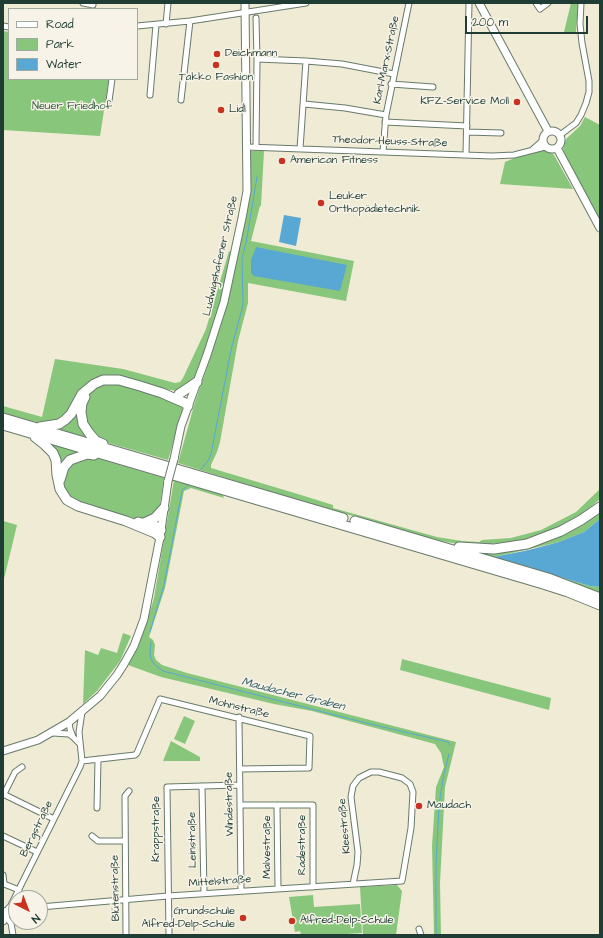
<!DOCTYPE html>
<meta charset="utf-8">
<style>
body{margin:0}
#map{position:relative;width:603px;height:938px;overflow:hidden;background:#f0ebd4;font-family:"Architects Daughter",sans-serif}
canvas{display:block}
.frame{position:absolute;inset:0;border:4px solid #1f3d34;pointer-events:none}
.legend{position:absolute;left:8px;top:8px;width:130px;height:72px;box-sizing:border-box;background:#f7f3e8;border:1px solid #a1aaa0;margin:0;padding:5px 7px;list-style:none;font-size:12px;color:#1f3d34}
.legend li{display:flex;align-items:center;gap:8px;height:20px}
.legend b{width:20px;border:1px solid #a1aaa0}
.north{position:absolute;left:8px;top:890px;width:40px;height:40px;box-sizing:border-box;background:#f7f3e8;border:1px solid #a1aaa0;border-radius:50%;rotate:138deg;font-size:11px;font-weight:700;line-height:16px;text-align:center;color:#1f3d34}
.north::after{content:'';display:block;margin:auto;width:14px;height:18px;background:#c8321e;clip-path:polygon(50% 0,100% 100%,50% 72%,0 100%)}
.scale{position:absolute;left:465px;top:16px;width:123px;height:18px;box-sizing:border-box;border:2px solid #1f3d34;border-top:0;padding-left:5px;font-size:12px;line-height:14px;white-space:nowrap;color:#1f3d34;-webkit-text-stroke:3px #f7f3e8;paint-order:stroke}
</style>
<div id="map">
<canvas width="603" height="938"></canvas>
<div class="frame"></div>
<ul class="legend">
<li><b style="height:5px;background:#fff"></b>Road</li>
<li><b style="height:11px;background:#88c67c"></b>Park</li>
<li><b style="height:11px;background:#58a8d3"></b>Water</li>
</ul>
<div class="north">N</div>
<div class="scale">200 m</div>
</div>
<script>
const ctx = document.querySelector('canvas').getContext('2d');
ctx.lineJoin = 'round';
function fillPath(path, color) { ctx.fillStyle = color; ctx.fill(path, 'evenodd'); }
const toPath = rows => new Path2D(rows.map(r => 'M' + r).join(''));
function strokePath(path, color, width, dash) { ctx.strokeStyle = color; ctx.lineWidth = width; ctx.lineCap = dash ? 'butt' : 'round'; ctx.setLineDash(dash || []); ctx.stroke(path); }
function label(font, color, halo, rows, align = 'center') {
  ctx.font = font + ' "Architects Daughter",sans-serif'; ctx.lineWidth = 3; ctx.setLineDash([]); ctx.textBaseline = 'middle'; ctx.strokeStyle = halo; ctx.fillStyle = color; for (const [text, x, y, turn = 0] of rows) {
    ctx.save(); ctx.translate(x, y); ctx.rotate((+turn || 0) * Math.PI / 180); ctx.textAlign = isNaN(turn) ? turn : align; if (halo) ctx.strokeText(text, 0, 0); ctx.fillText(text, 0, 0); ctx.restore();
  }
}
fillPath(toPath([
 [571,3,578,3,576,32,564,32],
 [3,31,9,32,9,79,109,79,100,136,3,130],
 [585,117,600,125,600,216,596,216,567,160,563,149,566,139,580,126],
 [543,149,549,151,554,155,573,189,500,184,505,162,524,154],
 [251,151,264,151,261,206,260,206,251,241,354,261,346,301,248,283,248,303,238,341,220,442,217,452,211,465,211,468,301,495,333,505,333,508,437,537,462,541,479,542,482,540,511,538,541,530,576,512,600,489,600,499,581,515,552,531,521,541,476,545,458,544,436,540,332,510,245,484,178,463,195,402,212,353,226,305,250,175],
 [229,251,232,254,218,313,195,376,185,388,178,391,155,388,102,377,63,419,47,425,3,413,3,406,42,417,55,359,123,369,175,383,180,382,183,378,206,329],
 [106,383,119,383,161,396,181,406,183,410,168,460,98,440,87,427,83,408,86,399,91,393,97,387],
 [79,408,94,441,49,428],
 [46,442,82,452,60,471],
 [85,456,100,459,164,478,159,510,153,516,143,519,132,518,80,504,71,499,63,487,62,478,67,466],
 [174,480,222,493,224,498,191,488,184,491,165,588,149,637,153,640,155,645,154,655,156,660,162,665,187,673,456,742,445,787,440,883,441,935,434,935,432,846,436,787,444,767,441,753,435,744,312,711,274,704,161,677,128,665,145,628,154,598],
 [600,510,600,519,584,532,559,542,495,557,590,586,600,587,600,594,474,553,524,547],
 [3,521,17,525,3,583],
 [123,633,131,636,120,661,97,691,83,704,85,650,98,655,101,648,117,653],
 [402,659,551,698,549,710,400,670],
 [184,716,195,721,185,744,174,739],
 [171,741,200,757,200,761,163,761],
 [397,885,402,891,396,935,363,935,360,887],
 [313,895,314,907,360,904,362,933,331,935,301,935,300,931,295,932,289,897]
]), '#88c67c');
fillPath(toPath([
 [284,215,301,218,296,246,279,242],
 [256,247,347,265,340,291,254,276,251,273,251,260],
 [600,519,600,587,590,586,494,557,529,550,559,542,584,532]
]), '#58a8d3');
strokePath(toPath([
 [201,469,208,461,211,454,231,350,243,305,242,258,246,243,257,177],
 [150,632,164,585,182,491,188,485],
 [151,642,150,654,151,659,155,665,163,671,366,723,448,742,450,745],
 [436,935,436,866,439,805,444,773,449,754]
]), '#58a8d3', 1);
const street = toPath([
 [83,3,93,5],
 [536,3,540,9,548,3],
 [256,18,257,59,256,147],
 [166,24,168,3],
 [3,26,9,27],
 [137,26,190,21,306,3],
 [257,59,306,61,342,64,394,74],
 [391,84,433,87],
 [150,95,156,25],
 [181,100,190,21],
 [109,101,112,79],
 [304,104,345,108,386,115],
 [385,122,467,126],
 [467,132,501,133],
 [560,135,576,123,581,115,586,103,589,92,589,81,582,43,580,24,581,3],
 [247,147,492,156,514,155,545,147],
 [300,149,306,61],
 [533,149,542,141],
 [383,152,386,115,409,3],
 [466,155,469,3],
 [239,717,241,891],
 [69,722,70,729,73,737,80,744],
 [53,733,69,734,73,737],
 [82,761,135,755,137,753,160,699,310,736,309,768,240,769],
 [202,786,204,893],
 [3,794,54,819],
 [4,794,15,772,22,767],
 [240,805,313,805,313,887],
 [277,805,278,889],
 [97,808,98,759],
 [3,836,37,852],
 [92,836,98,841,125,841],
 [3,875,4,884,19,890],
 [40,907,168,896,402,881,411,828,413,792,410,784,402,778,379,772,371,772,359,778,353,786,351,797,358,852,357,865,353,884],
 [9,909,80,767,82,761,79,732,82,712],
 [3,911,16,909],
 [5,917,11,923,13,935],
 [419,929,421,935],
 [126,935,125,796,129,791],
 [169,935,167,787,239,785]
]);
const secondary = toPath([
 [479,3,548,131],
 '543 140a9 9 0 1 1 18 0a9 9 0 1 1-18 0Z',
 [557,148,600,228],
 [174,459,181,426,197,382,207,355,224,302,242,218,247,191,245,3],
 [3,751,38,740,69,722,100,696,117,675,124,664,134,646,144,619,160,537,168,481],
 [3,921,9,909]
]);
const highway = toPath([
 [179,394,197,382],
 [85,397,82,403,81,412,83,424,89,433,96,441,103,444],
 [3,418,343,518],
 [3,425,543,584,568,592,600,605],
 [40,427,59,424,65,420,71,414,82,394,94,384,103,380,119,380,140,386,162,393,185,403,188,406],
 [35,437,45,445,53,453,56,460,57,475,60,489,67,500,78,506,126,521,155,533,160,537],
 [60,480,64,467,70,460,87,454,94,455],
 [355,521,548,578,600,598],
 [138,522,158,527,161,530,155,533],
 [144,523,155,518,164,508],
 [459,547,494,549,527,544,561,531,581,520,600,507]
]);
strokePath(street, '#687a6c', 7);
strokePath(secondary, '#687a6c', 9);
strokePath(highway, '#687a6c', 11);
strokePath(street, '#fff', 5);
strokePath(secondary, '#fff', 7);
strokePath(highway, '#fff', 9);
const secondaryBridge = toPath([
 [168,481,174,459]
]);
strokePath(secondaryBridge, '#687a6c', 9, []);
strokePath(secondaryBridge, '#fff', 7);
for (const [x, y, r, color] of [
 [217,54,4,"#c8321e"],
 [216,65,4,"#c8321e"],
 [517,102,4,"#c8321e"],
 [221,110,4,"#c8321e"],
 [282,161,4,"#c8321e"],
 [321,203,4,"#c8321e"],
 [419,806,4,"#c8321e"],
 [243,918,4,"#c8321e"],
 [292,921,4,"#c8321e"]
]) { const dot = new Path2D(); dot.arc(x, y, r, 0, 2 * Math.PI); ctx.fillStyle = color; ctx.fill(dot); strokePath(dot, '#f7f3e8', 1.5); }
label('11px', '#1f3d34', '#f7f3e8', [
 ["Deichmann",225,54],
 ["Takko Fashion",216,78,"center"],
 ["KFZ-Service Moll",509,102,"right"],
 ["Lidl",229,110],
 ["American Fitness",290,161],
 ["Leuker",329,197],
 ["Orthopädietechnik",329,210],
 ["Maudach",427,806],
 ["Grundschule",235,912,"right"],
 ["Alfred-Delp-Schule",235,925,"right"],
 ["Alfred-Delp-Schule",300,921]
], 'left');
label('11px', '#1f3d34', '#f7f3e8', [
 ["Karl-Marx-Straße",387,60,-78],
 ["Theodor-Heuss-Straße",390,142,2],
 ["Ludwigshafener Straße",221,256,-77],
 ["Mohnstraße",239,708,14],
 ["Windestraße",230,804,-91],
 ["Kleestraße",345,826,-95],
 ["Bergstraße",37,829,-64],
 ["Krappstraße",157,829,-90],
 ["Leinstraße",193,840,-91],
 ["Radestraße",303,845,-90],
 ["Malvestraße",268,847,-90],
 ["Mittelstraße",220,882,-4],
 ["Blütenstraße",116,888,-91]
]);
label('11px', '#395f46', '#f7f3e8', [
 ["Neuer Friedhof",72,107]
]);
label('italic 12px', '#305d64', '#f7f3e8', [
 ["Maudacher Graben",293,695,14]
]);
</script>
